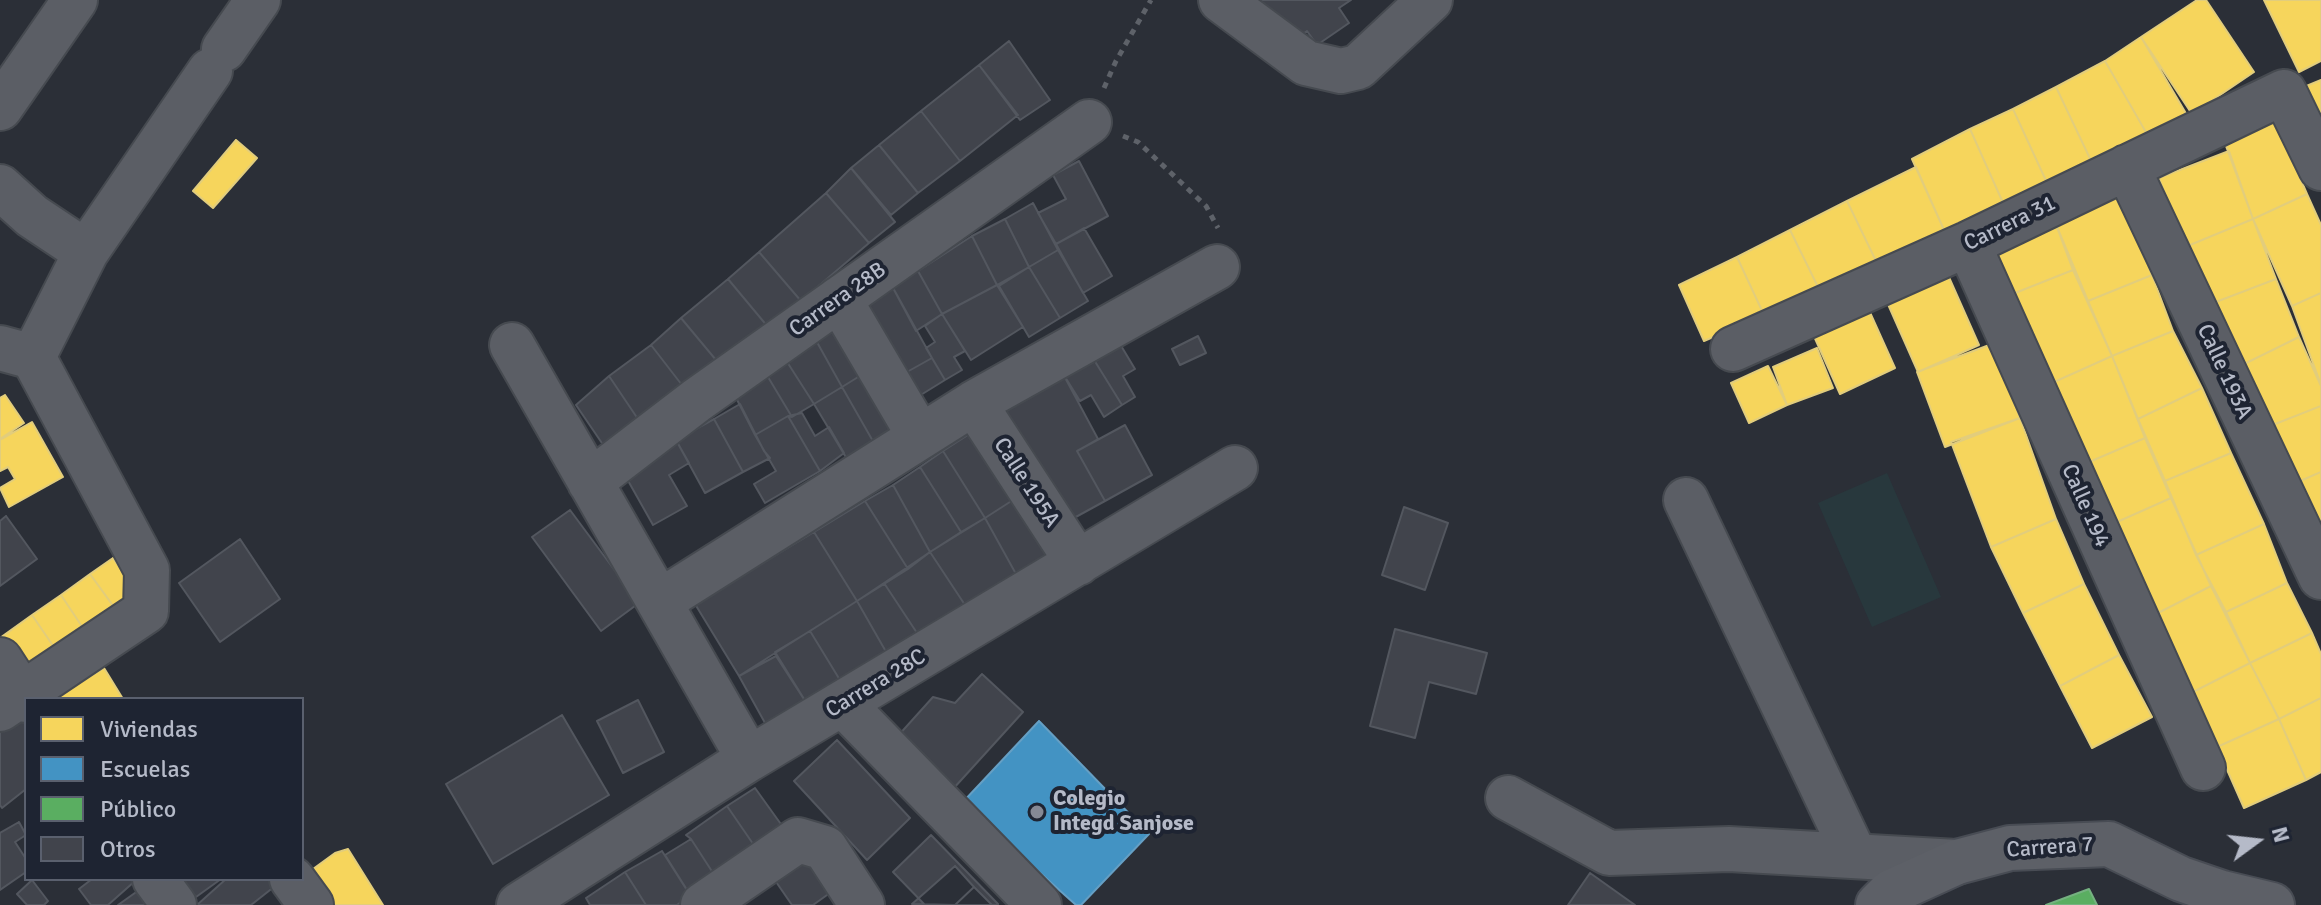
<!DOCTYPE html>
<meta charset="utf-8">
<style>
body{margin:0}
#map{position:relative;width:2321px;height:905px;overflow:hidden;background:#2b2f37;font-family:Signika,sans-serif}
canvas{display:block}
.legend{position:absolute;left:24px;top:697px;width:280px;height:184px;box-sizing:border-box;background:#1e2432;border:2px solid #5a606e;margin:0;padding:10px 14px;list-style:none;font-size:24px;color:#b5bac8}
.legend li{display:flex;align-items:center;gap:16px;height:40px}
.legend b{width:40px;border:2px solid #5a606e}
.north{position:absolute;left:2217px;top:801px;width:80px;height:80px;-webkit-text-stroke:6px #1e2432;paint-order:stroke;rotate:75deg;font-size:22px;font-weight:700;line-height:32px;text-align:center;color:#b5bac8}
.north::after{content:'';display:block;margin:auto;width:28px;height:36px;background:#b5bac8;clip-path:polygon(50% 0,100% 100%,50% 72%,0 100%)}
</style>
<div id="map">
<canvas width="2321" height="905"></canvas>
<ul class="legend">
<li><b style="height:22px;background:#f6d55c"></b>Viviendas</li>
<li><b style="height:22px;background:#4393c3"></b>Escuelas</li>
<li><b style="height:22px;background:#5aae61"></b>Público</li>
<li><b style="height:22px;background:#41444c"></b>Otros</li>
</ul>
<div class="north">N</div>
</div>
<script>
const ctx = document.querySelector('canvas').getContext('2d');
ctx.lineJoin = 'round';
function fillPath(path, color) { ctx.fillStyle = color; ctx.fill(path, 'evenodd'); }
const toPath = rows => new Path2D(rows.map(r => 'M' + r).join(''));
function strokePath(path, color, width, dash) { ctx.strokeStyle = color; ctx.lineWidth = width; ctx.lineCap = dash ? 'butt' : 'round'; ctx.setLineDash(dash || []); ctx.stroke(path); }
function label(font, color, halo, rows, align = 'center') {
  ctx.font = font + ' Signika,sans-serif'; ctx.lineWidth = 8; ctx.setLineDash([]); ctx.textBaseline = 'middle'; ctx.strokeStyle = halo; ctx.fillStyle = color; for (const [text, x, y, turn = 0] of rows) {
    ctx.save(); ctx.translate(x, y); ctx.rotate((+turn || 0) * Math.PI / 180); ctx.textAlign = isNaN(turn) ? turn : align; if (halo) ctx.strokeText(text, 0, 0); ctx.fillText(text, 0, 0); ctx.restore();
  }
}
fillPath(toPath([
 [1887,473,1941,597,1872,627,1818,503]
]), '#28383d');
const homes = toPath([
 [2197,0,2206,0,2254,72,2192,114,2141,37,2197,0],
 [2264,0,2321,0,2321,61,2299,72,2264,0],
 [2141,37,2191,122,2151,141,2105,61,2141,37],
 [2105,61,2151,141,2094,167,2056,87,2105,61],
 [2321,80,2321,129,2304,87,2321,80],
 [2056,87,2094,167,2048,185,2013,109,2056,87],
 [2013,109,2048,185,2004,205,1970,129,2013,109],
 [2274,118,2307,194,2253,219,2223,138,2274,118],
 [1970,129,2004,205,1944,230,1912,159,1970,129],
 [236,140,257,158,213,208,193,191,236,140],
 [2229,151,2253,219,2185,247,2159,178,2229,151],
 [1916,167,1944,230,1876,261,1847,201,1916,167],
 [2307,194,2321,225,2321,293,2292,306,2253,219,2307,194],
 [2119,195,2152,275,2088,301,2055,222,2119,195],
 [1847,201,1876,261,1819,289,1790,230,1847,201],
 [2253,219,2276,279,2208,305,2185,247,2253,219],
 [2055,222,2073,270,2005,297,1986,250,2055,222],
 [1790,230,1819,289,1764,315,1737,257,1790,230],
 [1737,257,1764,315,1704,341,1679,285,1737,257],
 [2073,270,2112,356,2043,387,2005,297,2073,270],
 [1948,275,1979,345,1918,372,1887,302,1948,275],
 [2152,275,2173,331,2112,356,2088,301,2152,275],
 [2276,279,2299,337,2238,367,2208,305,2276,279],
 [2321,293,2321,385,2292,306,2321,293],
 [1868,308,1895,368,1840,394,1813,334,1868,308],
 [2173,331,2202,388,2138,419,2112,356,2173,331],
 [2299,337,2321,386,2321,406,2265,428,2238,367,2299,337],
 [1992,344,2020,418,1945,447,1917,372,1992,344],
 [1817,348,1833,388,1787,405,1773,367,1817,348],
 [2112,356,2145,438,2080,466,2043,387,2112,356],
 [1768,366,1787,405,1749,423,1731,383,1768,366],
 [2202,388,2231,453,2165,481,2138,419,2202,388],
 [5,395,24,423,0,439,0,398,5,395],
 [2321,406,2321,472,2291,485,2265,428,2321,406],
 [2020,418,2056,519,1991,547,1951,442,2020,418],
 [32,422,63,477,9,507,0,488,15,479,8,467,0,471,0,440,32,422],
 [2145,438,2171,498,2108,526,2080,466,2145,438],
 [2231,453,2264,524,2196,555,2165,481,2231,453],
 [2321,472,2321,537,2291,485,2321,472],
 [2171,498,2211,586,2152,616,2108,526,2171,498],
 [2056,519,2084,584,2023,613,1991,547,2056,519],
 [2264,524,2287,583,2226,612,2196,555,2264,524],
 [113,558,139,596,117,611,90,574,113,558],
 [90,574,124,621,87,634,61,595,90,574],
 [2287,583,2312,633,2250,663,2226,612,2287,583],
 [2084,584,2119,655,2060,686,2023,613,2084,584],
 [2211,586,2250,663,2191,693,2152,616,2211,586],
 [61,595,87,634,58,653,32,615,61,595],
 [32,615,58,653,26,676,0,638,32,615],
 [2312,633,2321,654,2321,698,2279,719,2250,663,2312,633],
 [2119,655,2152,717,2092,748,2060,686,2119,655],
 [2250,663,2279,719,2217,747,2191,693,2250,663],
 [104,668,123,699,53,699,104,668],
 [2321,698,2321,772,2306,780,2279,719,2321,698],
 [2279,719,2306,780,2244,808,2217,747,2279,719],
 [348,849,383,905,316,905,302,877,335,853,348,849]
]);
fillPath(homes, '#f6d55c');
strokePath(homes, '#e2cd7c', 2);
const schools = toPath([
 [1039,721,1149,834,1081,905,1076,905,962,803,1039,721]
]);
fillPath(schools, '#4393c3');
strokePath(schools, '#659fc4', 2);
const public = toPath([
 [2089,889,2097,905,2046,905,2089,889]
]);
fillPath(public, '#5aae61');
strokePath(public, '#75b280', 2);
const building = toPath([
 [1252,0,1351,0,1339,8,1349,23,1317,45,1307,31,1284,47,1252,0],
 [1009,41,1050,100,1020,120,979,65,1009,41],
 [979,65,1018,115,960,161,921,111,979,65],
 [921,111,960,161,918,193,879,145,921,111],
 [879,145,918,193,891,215,851,168,879,145],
 [1079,161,1108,216,1056,244,1038,213,1066,199,1053,175,1079,161],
 [851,168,895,222,869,243,826,193,851,168],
 [826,193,869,243,801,301,759,252,826,193],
 [1033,203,1058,250,1029,267,1005,219,1033,203],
 [1005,219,1029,267,997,285,972,236,1005,219],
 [1084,228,1112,276,1083,293,1056,244,1084,228],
 [972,236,997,285,942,314,918,271,972,236],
 [1058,250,1088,301,1060,318,1029,267,1058,250],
 [759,252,801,301,768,327,728,279,759,252],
 [1029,267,1060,318,1029,337,999,286,1029,267],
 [918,271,942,314,916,331,892,286,918,271],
 [728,279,768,327,726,372,681,318,728,279],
 [997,285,1023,327,971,360,942,314,997,285],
 [892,286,932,358,898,377,860,304,892,286],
 [942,314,965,351,954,357,962,370,945,380,926,348,935,342,925,326,942,314],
 [681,318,726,372,692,398,651,345,681,318],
 [841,319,871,369,842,387,813,335,841,319],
 [813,335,842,387,814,404,782,354,813,335],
 [1198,336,1206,353,1180,365,1172,349,1198,336],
 [1117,339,1135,369,1123,376,1135,397,1122,405,1091,355,1117,339],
 [651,345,692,398,646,431,609,376,651,345],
 [782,354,814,404,792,417,762,367,782,354],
 [1091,355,1122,405,1104,417,1091,395,1080,401,1062,372,1091,355],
 [932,358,945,380,911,401,898,377,932,358],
 [762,367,792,417,788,416,755,435,730,386,762,367],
 [871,369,903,426,874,443,842,387,871,369],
 [1062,372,1098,439,1077,451,1105,501,1063,524,999,407,1062,372],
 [609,376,646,431,608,452,576,405,609,376],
 [842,387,874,443,847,459,814,404,842,387],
 [740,404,764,451,770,458,743,472,714,419,740,404],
 [802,413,815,436,829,427,844,453,820,471,788,416,802,413],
 [788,416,820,471,765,503,754,484,776,471,755,435,788,416],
 [714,419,743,472,705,493,676,440,714,419],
 [1125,425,1152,475,1105,501,1077,451,1125,425],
 [971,433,1013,500,985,518,943,451,971,433],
 [676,440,689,463,669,475,687,506,653,525,622,470,676,440],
 [943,451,985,518,961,532,920,467,943,451],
 [920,467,961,532,930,552,893,485,920,467],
 [893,485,930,552,908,569,865,501,893,485],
 [1013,500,1053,555,1016,574,985,518,1013,500],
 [865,501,908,569,857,601,814,532,865,501],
 [1404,507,1448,523,1425,590,1382,575,1404,507],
 [570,510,639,603,601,631,532,537,570,510],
 [6,516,37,559,0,586,0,521,6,516],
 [985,518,1016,574,965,605,930,552,985,518],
 [814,532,857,601,739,676,695,604,814,532],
 [240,539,280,599,220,642,179,583,240,539],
 [930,552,965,605,919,636,884,583,930,552],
 [884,583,919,636,889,657,857,601,884,583],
 [857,601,889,657,843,685,810,631,857,601],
 [1395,629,1487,653,1476,694,1429,682,1415,738,1370,726,1395,629],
 [810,631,843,685,809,707,775,652,810,631],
 [776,656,809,707,770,732,739,676,776,656],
 [982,674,1023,712,953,789,897,737,933,697,955,703,982,674],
 [638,700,664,752,623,773,597,721,638,700],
 [17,714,26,725,26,789,2,808,0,805,0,725,17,714],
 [562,715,609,795,493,864,446,784,562,715],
 [837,740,910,818,867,860,794,781,837,740],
 [755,788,788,834,760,854,727,806,755,788],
 [727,806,760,854,715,876,691,839,686,835,727,806],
 [19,822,26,835,15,842,26,859,26,872,0,890,0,833,19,822],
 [931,835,998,904,998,905,925,905,893,872,931,835],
 [691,839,715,876,689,893,665,855,691,839],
 [662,851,690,895,677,905,646,905,625,872,662,851],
 [809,852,834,890,813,905,792,905,772,876,809,852],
 [955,866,974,887,955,905,912,904,955,866],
 [625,872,646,905,590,905,586,898,625,872],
 [1590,873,1635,905,1568,905,1590,873],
 [92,879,134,879,135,881,108,905,91,905,79,889,92,879],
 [182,879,221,879,196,897,182,879],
 [226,879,284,879,251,905,197,905,226,879],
 [32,880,48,901,44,905,27,905,17,894,32,880],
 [153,880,170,905,118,905,153,880],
 [974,887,992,905,955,905,974,887]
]);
fillPath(building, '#41444c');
strokePath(building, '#53575f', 2);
const minor = toPath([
 [1221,0,1306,63,1341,71,1358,67,1430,0],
 [224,49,258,0],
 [0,108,75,0],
 [2127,167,2321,577],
 [0,187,32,216,86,252,33,357],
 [1968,244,2203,768],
 [86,252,210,71],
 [839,299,920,437],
 [512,345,749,759],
 [0,348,33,357,147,570,146,611,0,709],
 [1733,349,1968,244,2284,92,2321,168],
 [974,403,1078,563],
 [590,482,697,400,1089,122],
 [1686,500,1855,856],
 [659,602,974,403,1217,267],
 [0,660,26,700],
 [843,704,1039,905],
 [1508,798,1609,853,1729,849,1957,862],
 [155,879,174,905],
 [292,879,311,905],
 [519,905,749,759,1235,468],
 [703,905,798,840,825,848,862,905]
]);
const major = toPath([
 [1878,905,1891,892,1957,862,2010,848,2109,844,2181,879,2222,893,2272,905]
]);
strokePath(minor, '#464a50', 48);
strokePath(major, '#484c54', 48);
strokePath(toPath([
 [1104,88,1116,61,1151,0],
 [1123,136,1138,142,1206,206,1218,228]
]), '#5e6269', 5, [6, 6]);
strokePath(minor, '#5b5e65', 44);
strokePath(major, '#5d6067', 44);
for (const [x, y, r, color] of [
 [1037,812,8,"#858995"]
]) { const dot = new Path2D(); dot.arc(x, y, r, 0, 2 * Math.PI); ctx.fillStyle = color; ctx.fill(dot); strokePath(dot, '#1e2432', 3); }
label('22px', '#b5bac8', '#1e2432', [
 ["Carrera 31",2010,224,-26],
 ["Carrera 28B",838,300,-35],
 ["Calle 193A",2224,372,65],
 ["Calle 195A",1026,483,57],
 ["Calle 194",2085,506,66],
 ["Carrera 28C",876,684,-31],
 ["Carrera 7",2050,848,-4]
]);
label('bold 22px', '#b5bac8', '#1e2432', [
 ["Colegio",1053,799],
 ["Integd Sanjose",1053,824]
], 'left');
</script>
